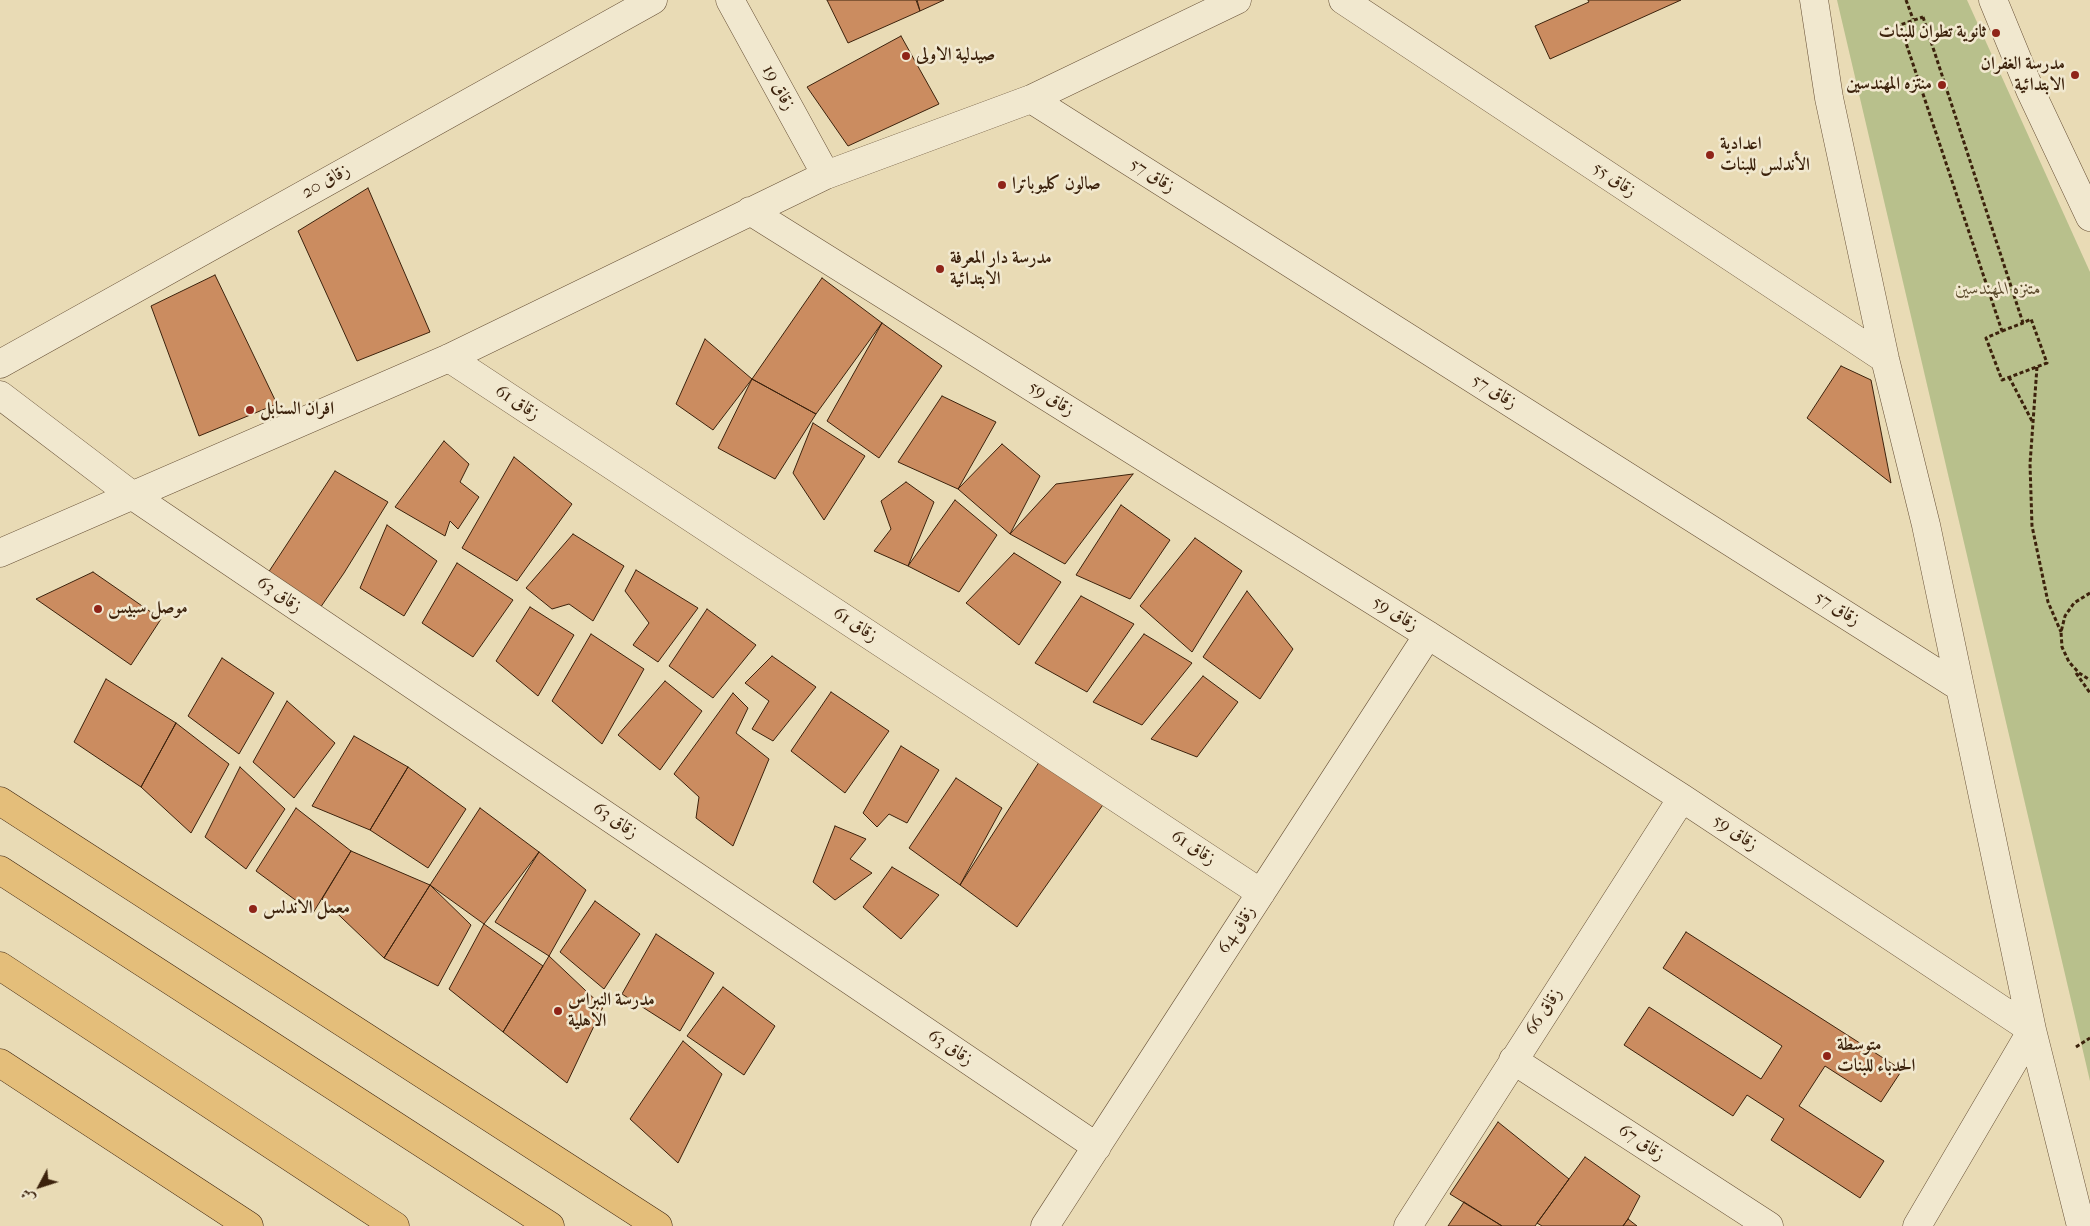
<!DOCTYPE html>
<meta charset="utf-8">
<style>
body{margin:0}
#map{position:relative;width:2090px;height:1226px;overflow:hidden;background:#e9dbb5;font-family:"IM FELL French Canon",Amiri,serif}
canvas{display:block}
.north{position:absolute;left:15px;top:1161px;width:50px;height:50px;-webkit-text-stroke:4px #f1e8cf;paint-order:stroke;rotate:230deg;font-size:14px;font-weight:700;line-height:20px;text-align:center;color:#3c220c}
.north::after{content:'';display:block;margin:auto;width:18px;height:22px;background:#3c220c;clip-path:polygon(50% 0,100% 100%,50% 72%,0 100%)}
</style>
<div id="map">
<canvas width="2090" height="1226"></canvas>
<div class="north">ش</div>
</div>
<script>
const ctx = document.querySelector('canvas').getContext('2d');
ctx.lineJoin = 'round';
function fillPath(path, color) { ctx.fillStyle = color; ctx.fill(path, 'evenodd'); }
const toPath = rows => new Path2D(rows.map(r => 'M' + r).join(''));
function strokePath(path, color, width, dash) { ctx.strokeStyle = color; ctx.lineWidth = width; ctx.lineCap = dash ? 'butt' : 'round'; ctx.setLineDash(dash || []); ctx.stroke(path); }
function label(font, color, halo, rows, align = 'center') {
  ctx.font = font + ' "IM FELL French Canon",Amiri,serif'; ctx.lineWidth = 5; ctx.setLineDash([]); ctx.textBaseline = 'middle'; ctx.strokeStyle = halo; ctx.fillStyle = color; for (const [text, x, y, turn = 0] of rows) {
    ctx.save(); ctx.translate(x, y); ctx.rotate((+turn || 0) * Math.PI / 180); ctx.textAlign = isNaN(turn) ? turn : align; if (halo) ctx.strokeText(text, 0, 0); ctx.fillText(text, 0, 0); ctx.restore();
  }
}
fillPath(toPath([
 [1837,0,1967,0,2090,272,2090,1081]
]), '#b8c08c');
const building = toPath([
 [827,0,916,0,920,11,848,43,827,0],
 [917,0,944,0,920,11,917,0],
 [1588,0,1681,0,1550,59,1535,26,1589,2,1588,0],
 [901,36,939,104,848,146,807,87,901,36],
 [368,188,430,332,357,361,298,231,368,188],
 [215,275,277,404,199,436,151,306,215,275],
 [822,278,882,323,816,414,752,379,822,278],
 [882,323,942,366,879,458,827,421,882,323],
 [705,339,752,379,713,430,676,404,705,339],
 [1841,366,1871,380,1891,483,1807,418,1841,366],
 [752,379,816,414,775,479,718,448,752,379],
 [942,396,996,422,958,489,898,462,942,396],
 [813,423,865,456,824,520,793,473,813,423],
 [444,441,469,464,460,482,479,497,458,529,450,521,445,536,395,507,444,441],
 [1002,444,1040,476,1010,534,958,489,1002,444],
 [514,457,572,504,517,581,462,548,514,457],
 [335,471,388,502,344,573,318,611,266,576,335,471],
 [1133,474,1065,564,1010,534,1056,484,1133,474],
 [906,482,934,502,908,566,874,551,891,529,881,501,906,482],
 [955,500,997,535,959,592,908,566,955,500],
 [1121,505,1170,540,1130,599,1076,575,1121,505],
 [387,525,437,561,404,616,360,588,387,525],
 [573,534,624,566,593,621,569,604,552,609,526,588,573,534],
 [1195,538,1242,571,1192,652,1140,606,1195,538],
 [1014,553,1061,582,1019,645,966,603,1014,553],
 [457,563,513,600,473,657,422,623,457,563],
 [636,570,698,608,658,662,633,645,649,623,625,591,636,570],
 [93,572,161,619,131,665,36,599,93,572],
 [1247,591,1293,649,1260,699,1203,657,1247,591],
 [1081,596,1134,624,1087,692,1035,663,1081,596],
 [530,607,574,635,538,696,496,661,530,607],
 [707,609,756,645,713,698,669,666,707,609],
 [591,634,644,669,602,744,552,701,591,634],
 [1144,634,1192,663,1142,725,1093,702,1144,634],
 [772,656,816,687,773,741,752,729,769,701,745,683,772,656],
 [222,658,274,693,239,754,188,716,222,658],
 [1203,676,1238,702,1197,757,1151,739,1203,676],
 [106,679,176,723,141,787,74,742,106,679],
 [665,681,702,711,660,770,618,735,665,681],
 [831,692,889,731,845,793,791,751,831,692],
 [733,693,748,708,736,733,769,759,733,846,696,818,699,797,674,774,733,693],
 [287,701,335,743,294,798,253,762,287,701],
 [176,723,229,764,191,833,141,787,176,723],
 [354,736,408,767,370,830,312,806,354,736],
 [901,746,939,770,907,823,889,814,877,827,863,813,901,746],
 [1043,756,1107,799,1017,927,960,885,1043,756],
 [240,767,285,809,246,869,205,837,240,767],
 [408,767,466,809,428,868,370,830,408,767],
 [956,778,1002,808,960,885,909,848,956,778],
 [296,808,351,851,313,913,256,871,296,808],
 [480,808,539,852,484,924,430,885,480,808],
 [835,826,866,839,850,859,872,873,835,900,813,882,835,826],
 [351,851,430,885,384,958,322,899,351,851],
 [539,852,586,890,549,956,495,922,539,852],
 [892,867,939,895,901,939,863,907,892,867],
 [430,885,471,925,438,986,384,958,430,885],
 [595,901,640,934,604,989,560,952,595,901],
 [484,924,543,966,503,1032,449,989,484,924],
 [1686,932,1902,1070,1881,1102,1825,1066,1799,1106,1884,1161,1860,1198,1771,1140,1784,1119,1747,1095,1733,1116,1624,1045,1649,1007,1761,1079,1782,1046,1663,968,1686,932],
 [656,934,714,973,680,1031,622,994,656,934],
 [549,956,603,1007,567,1083,503,1032,549,956],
 [723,987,775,1026,744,1075,687,1036,723,987],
 [683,1041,722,1074,678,1163,630,1119,683,1041],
 [1498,1122,1569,1179,1535,1226,1502,1226,1450,1194,1498,1122],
 [1585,1157,1640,1196,1628,1219,1623,1226,1542,1226,1537,1223,1585,1157],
 [1464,1202,1502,1226,1448,1226,1464,1202],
 [1628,1219,1637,1226,1623,1226,1628,1219]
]);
fillPath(building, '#cb8c60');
strokePath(building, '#3c220c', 1);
const minor = toPath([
 [730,0,826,175],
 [1343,0,1885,359],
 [1814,0,1829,98,1885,359,1926,525,2032,1030,2081,1226],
 [1993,0,2030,90,2090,217],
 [1031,99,1958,686],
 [750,211,1428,635,1682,798,2032,1030,1917,1226],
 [449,358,1261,893],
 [0,364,653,0],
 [0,395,133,496,1097,1147],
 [0,553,449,358,826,175,1031,99,1237,0],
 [1513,1060,1769,1226],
 [1045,1226,1428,635],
 [1408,1226,1682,798]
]);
const major = toPath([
 [0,801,658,1226],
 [0,1063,249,1226]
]);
const highway = toPath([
 [0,870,550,1226],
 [0,966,395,1226]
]);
strokePath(minor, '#675036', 29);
strokePath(major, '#3c220c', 29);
strokePath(highway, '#3c220c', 29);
strokePath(toPath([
 [1906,0,1913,19],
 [1923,17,2023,323,2031,319,2047,363,2002,380,1986,338,2002,331,1900,25,1923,17],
 [2002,331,2023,323],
 [2037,367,2030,464,2032,526,2048,602,2061,632],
 [2009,377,2032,421],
 [2090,593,2074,603,2065,616,2061,632,2062,647,2069,662,2079,673,2090,680],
 [2076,673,2090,693],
 [2076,1047,2090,1038]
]), '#3c220c', 3, [4, 2.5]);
strokePath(minor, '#f1e8cf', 28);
strokePath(major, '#e4be7a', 28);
strokePath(highway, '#e4be7a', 28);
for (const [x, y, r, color] of [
 [1996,33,5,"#8f2418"],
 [906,56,5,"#8f2418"],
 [2075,75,5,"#8f2418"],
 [1942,85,5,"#8f2418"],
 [1710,155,5,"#8f2418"],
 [1002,185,5,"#8f2418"],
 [940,269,5,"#8f2418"],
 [250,410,5,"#8f2418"],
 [98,609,5,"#8f2418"],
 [253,909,5,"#8f2418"],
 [558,1011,5,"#8f2418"],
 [1827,1056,5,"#8f2418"]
]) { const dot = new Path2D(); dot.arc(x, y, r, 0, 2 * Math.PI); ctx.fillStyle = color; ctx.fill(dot); strokePath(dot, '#f1e8cf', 2); }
label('bold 18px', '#3c220c', '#f1e8cf', [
 ["ثانوية تطوان للبنات",1986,33,"right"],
 ["صيدلية الاولى",916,56],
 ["مدرسة الغفران",2065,65,"right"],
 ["الابتدائية",2065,86,"right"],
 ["منتزه المهندسين",1932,85,"right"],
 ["اعدادية",1720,145],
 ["الأندلس للبنات",1720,166],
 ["صالون كليوباترا",1012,185],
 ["مدرسة دار المعرفة",950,259],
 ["الابتدائية",950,280],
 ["افران السنابل",260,410],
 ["موصل سبيس",108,609],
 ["معمل الاندلس",263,909],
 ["مدرسة النبراس",568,1001],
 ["الاهلية",568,1022],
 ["متوسطة",1837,1046],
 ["الحدباء للبنات",1837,1067]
], 'left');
label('18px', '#3c220c', '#f1e8cf', [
 ["زقاق 19",778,88,61],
 ["زقاق 57",1152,176,32],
 ["زقاق 55",1614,180,34],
 ["زقاق 20",326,182,-29],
 ["زقاق 57",1494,392,32],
 ["زقاق 59",1051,399,32],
 ["زقاق 61",517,403,33],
 ["زقاق 63",279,595,34],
 ["زقاق 57",1837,609,32],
 ["زقاق 59",1395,614,32],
 ["زقاق 61",855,625,33],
 ["زقاق 63",615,821,34],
 ["زقاق 59",1735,833,34],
 ["زقاق 61",1193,848,33],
 ["زقاق 64",1237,930,-57],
 ["زقاق 66",1544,1012,-57],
 ["زقاق 63",950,1048,34],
 ["زقاق 67",1641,1143,33]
]);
label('italic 18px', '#5b4a2c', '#f1e8cf', [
 ["متنزه المهندسين",1998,290]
]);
</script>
